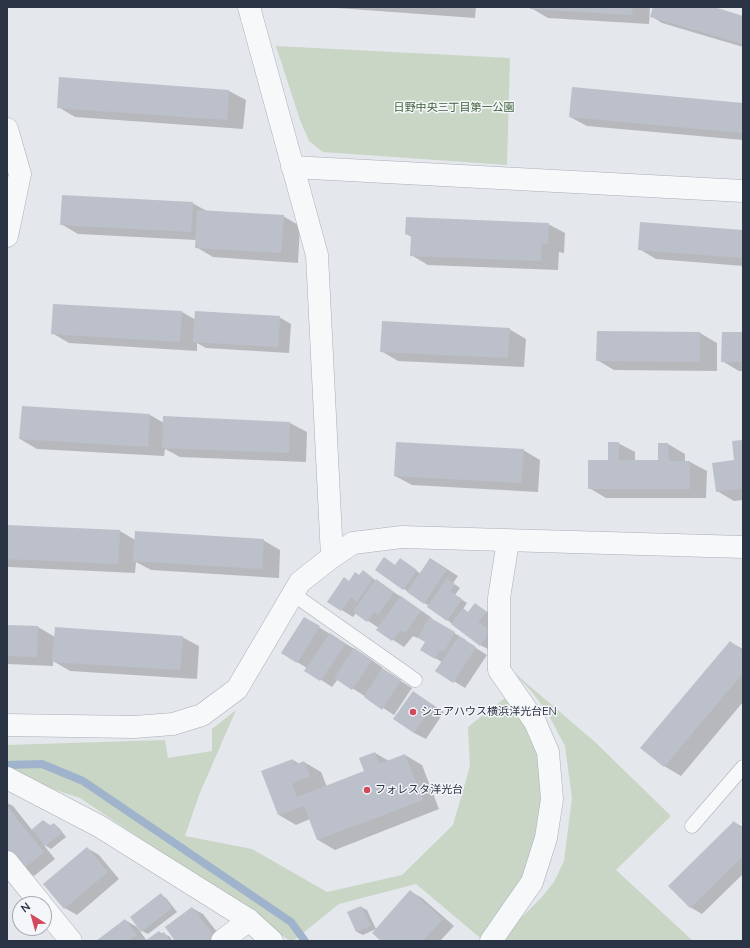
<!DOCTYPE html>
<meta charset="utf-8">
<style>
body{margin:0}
#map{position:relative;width:750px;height:948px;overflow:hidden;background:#e4e7ec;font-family:Mulish,sans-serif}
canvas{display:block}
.frame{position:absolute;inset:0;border:8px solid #2b3445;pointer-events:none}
.north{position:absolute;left:12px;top:896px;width:40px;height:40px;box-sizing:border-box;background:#f4f6f9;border:1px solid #a4a8b1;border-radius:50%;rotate:323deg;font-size:11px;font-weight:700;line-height:16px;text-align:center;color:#2b3445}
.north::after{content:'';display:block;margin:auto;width:14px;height:18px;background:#d1495b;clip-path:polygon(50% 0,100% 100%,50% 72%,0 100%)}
</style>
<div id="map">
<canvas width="750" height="948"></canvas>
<div class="frame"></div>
<div class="north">N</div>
</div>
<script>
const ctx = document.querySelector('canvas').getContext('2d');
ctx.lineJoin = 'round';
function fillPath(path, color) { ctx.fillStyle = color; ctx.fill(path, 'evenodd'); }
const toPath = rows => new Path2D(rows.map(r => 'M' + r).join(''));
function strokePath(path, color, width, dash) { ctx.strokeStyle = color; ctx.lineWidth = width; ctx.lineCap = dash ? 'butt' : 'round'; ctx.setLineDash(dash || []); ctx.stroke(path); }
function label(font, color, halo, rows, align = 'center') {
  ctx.font = font + ' Mulish,"Noto Sans JP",sans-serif'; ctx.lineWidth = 3; ctx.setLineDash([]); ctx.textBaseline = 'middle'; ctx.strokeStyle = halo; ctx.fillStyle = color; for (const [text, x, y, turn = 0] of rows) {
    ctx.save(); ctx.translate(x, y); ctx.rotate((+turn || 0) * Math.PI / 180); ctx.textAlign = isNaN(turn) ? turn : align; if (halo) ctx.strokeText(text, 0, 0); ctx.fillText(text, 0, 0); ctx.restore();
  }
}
fillPath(toPath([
 [276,46,510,58,507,165,323,152,309,141,300,120],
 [511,670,595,742,671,816,616,870,693,941,505,941,504,939,505,930,524,915,541,898,554,882,564,861,572,798,565,746,547,712,532,692],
 [506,697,527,727,540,755,545,800,534,864,484,941,416,884,339,904,293,941,290,941,232,900,80,798,13,776,7,771,7,745,165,740,168,758,212,751,212,729,236,710,199,795,185,836,252,849,327,892,402,875,453,825,470,766,468,727]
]), '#c9d6c5');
fillPath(toPath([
 [323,7,476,7,475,18],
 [531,7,650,7,649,24,548,18,531,8],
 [654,7,710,7,743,17,743,47,662,23,651,16],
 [229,91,246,100,243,129,75,117,58,107],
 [743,104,743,140,587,126,570,117],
 [7,166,12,168,7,216],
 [192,203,207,211,283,216,300,226,298,263,213,257,196,247,196,240,78,234,61,224],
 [548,224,565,233,564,253,559,252,558,270,428,265,411,255,412,237,406,234],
 [743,231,743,266,656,259,639,249],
 [182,312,196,320,279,317,291,324,289,353,206,348,197,343,197,351,69,343,52,333],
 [509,329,526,339,524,367,398,361,381,351],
 [700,333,717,343,717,371,614,370,597,360],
 [743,333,743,371,739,371,722,361],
 [150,415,164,423,290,423,307,432,306,462,180,457,165,449,164,456,37,449,20,439],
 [742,441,743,442,743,500,734,501,717,491,735,461],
 [618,443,635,452,635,461,659,461,659,444,668,444,685,454,685,462,690,462,707,471,706,498,606,498,589,488,609,461],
 [523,450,540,460,538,492,412,485,395,476],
 [7,526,120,531,135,540,263,540,280,550,279,578,151,570,136,562,135,573,9,567,7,566],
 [431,559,458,576,453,583,460,588,455,595,467,603,463,609,468,613,475,604,498,619,492,651,480,645,429,606,376,570,405,563,421,574],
 [363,572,412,604,432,618,431,619,466,640,465,641,487,655,465,688,437,671,442,662,421,650,426,641,418,637,417,638,413,636,404,647,378,630,379,628,356,613,353,617,329,602,350,582,360,576],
 [304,618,366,656,383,668,382,669,412,688,394,715,338,679,332,687,306,670,307,668,282,653],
 [7,626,38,627,55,637,182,637,199,646,197,679,70,671,53,661,53,666,7,664],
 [730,642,743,649,743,702,681,776,664,766],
 [413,692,444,712,426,739,414,733],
 [375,753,389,761,405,755,422,765,439,809,335,850,318,840,310,819,296,825,279,815,293,760,300,764,304,762,321,772,327,787,365,772],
 [7,803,13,806,32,830,44,821,51,826,54,824,59,828,66,837,51,849,43,844,55,859,34,876,23,869,7,849],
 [734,822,743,827,743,874,702,914,690,907],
 [87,848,99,855,119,879,77,915,65,908,45,884],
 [410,891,422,898,454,926,440,941,382,941],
 [161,895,166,898,177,912,148,934,142,931],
 [361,907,367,910,376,929,363,935,357,932,348,913],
 [192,908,203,914,224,941,177,941],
 [125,920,137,927,147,941,159,932,169,936,173,941,97,941]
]), '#0003');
strokePath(toPath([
 [7,765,42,764,83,781,291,922,305,941]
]), '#9fb4cc', 8);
fillPath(toPath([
 [530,7,633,7,632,15,530,9],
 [653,7,714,7,743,16,743,44,650,17],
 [59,77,229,90,227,120,57,108],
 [572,87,743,103,743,133,569,117],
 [62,195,193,202,191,232,60,225],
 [197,210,284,215,281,253,195,248],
 [406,217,549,223,548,244,542,243,541,261,410,256,411,235,405,234],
 [640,222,743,230,743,258,638,250],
 [53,304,182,311,180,342,51,334],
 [195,311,280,316,278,347,193,342],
 [382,321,510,328,508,358,380,352],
 [597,331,700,332,700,362,596,361],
 [722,332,743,332,743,362,721,362],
 [22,406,150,414,148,447,19,439],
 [163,416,290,422,289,453,162,448],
 [742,440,743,488,716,492,712,463,734,460,732,441],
 [396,442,524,449,521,483,394,476],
 [608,442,619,442,619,460,658,460,658,443,668,443,669,461,690,461,690,489,588,489,588,460,608,460],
 [7,525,120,530,118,564,7,559],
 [135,531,264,539,262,569,133,561],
 [384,557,395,565,400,558,417,570,403,590,375,570],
 [430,558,447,569,424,604,407,592],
 [363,570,373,578,357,602,351,597,341,611,327,602,344,577,349,581,355,572,359,575],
 [447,578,455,584,450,591,462,599,447,621,427,607],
 [376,579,394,592,378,615,374,612,367,622,353,612],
 [401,596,421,611,405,633,401,630,392,641,376,630],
 [475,603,487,612,478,622,490,631,480,646,451,624,463,608,468,612],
 [304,617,320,626,297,663,281,653],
 [429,617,455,632,444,652,440,650,435,659,420,650,425,642,418,638],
 [7,625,38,626,37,657,7,656],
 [55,627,183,636,180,670,52,662],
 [330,633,346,644,320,681,304,671],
 [459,636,476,647,453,683,435,671],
 [730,641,743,652,743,673,664,767,640,748],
 [354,648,372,660,352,690,334,678],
 [382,668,401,680,382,710,364,697],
 [413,691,433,705,414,733,393,719],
 [375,752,379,764,405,754,423,800,317,840,304,806,278,815,261,771,293,759,295,765,304,761,310,776,292,784,297,797,364,771,359,758],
 [7,806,44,852,22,870,7,851],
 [43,820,49,826,54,823,62,833,45,846,32,829],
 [734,821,743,830,743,856,690,908,668,886],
 [87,847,108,872,64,909,43,884],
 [410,890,443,919,423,941,381,941,372,933],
 [161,893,172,908,141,932,130,917],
 [361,906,371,926,356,932,347,912],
 [192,907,214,935,207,941,175,941,165,927],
 [125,919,137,935,128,941,96,941],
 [159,931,161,934,164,932,170,941,145,941]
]), '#bbc0ca');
const service = toPath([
 [293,594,415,680],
 [692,826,743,767]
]);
const minor = toPath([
 [249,7,317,255,332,557],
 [7,129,20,174,7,236],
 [292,167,743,191],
 [7,725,134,727,173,724,202,715,237,689,300,582,332,557,353,543,402,537,743,547],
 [7,778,99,826,249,920,272,941],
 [7,862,41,904],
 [44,908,71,941],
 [222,941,249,920],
 [491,941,532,882,546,838,552,799,548,752,535,722,499,670,499,598,508,541]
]);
strokePath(service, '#a9aeb7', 15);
strokePath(minor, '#a9aeb7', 23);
strokePath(service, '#f7f8fa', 14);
strokePath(minor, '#f7f8fa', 22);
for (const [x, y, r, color] of [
 [413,712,4,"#d1495b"],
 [367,790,4,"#d1495b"]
]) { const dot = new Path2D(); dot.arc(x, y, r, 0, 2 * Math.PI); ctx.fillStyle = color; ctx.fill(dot); strokePath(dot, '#f4f6f9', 1.5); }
label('11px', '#3f6138', '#f4f6f9', [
 ["日野中央三丁目第一公園",454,108]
]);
label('11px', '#2b3445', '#f4f6f9', [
 ["シェアハウス横浜洋光台EN",421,712],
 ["フォレスタ洋光台",375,790]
], 'left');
</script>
